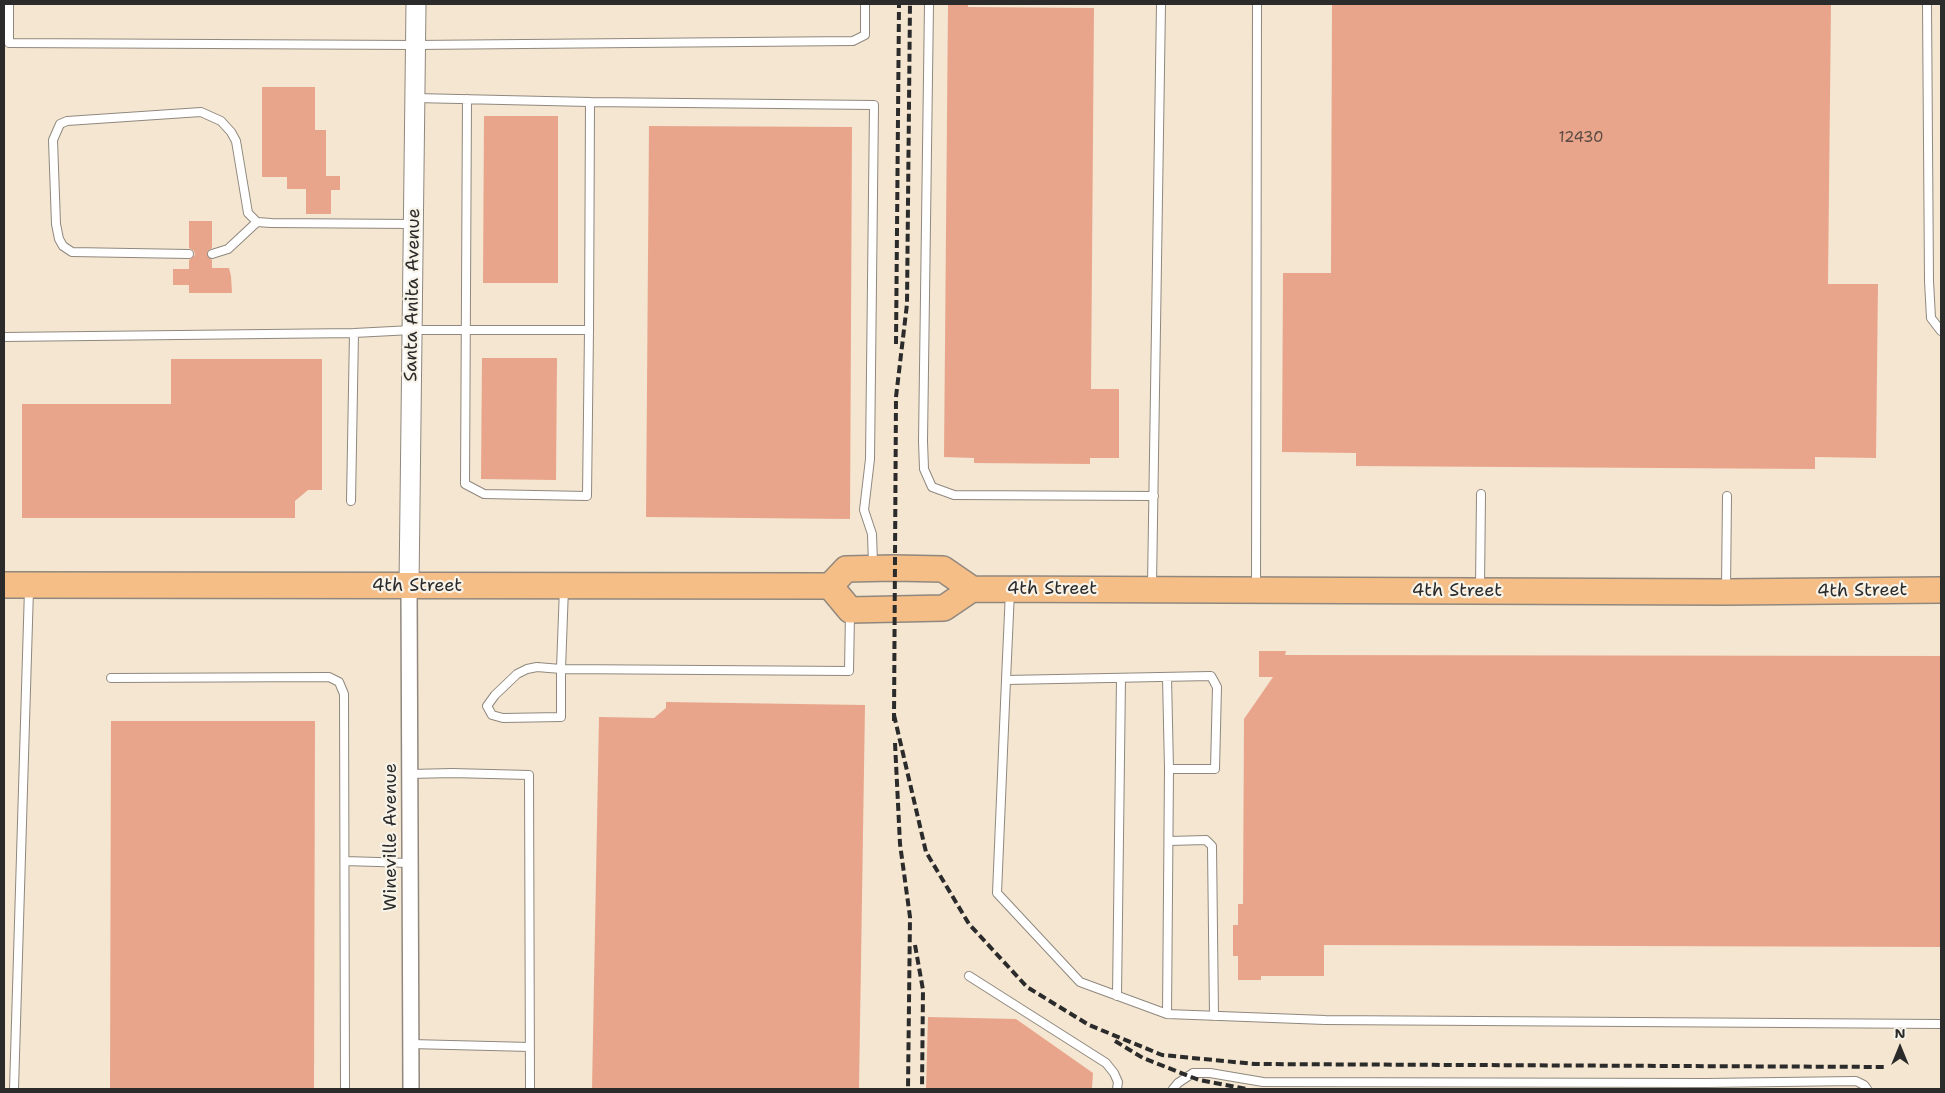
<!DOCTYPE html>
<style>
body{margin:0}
#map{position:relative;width:1945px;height:1093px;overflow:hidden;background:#f4e6d1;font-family:"Shantell Sans",sans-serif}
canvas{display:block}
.frame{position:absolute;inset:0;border:5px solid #2b2b2b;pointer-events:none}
.north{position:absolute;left:1875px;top:1023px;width:50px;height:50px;-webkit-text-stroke:4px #f7f3e8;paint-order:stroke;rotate:0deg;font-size:14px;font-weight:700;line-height:20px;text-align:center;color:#2b2b2b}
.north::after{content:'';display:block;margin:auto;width:18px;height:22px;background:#2b2b2b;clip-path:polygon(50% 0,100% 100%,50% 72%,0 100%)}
</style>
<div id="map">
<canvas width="1945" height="1093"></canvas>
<div class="frame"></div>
<div class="north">N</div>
</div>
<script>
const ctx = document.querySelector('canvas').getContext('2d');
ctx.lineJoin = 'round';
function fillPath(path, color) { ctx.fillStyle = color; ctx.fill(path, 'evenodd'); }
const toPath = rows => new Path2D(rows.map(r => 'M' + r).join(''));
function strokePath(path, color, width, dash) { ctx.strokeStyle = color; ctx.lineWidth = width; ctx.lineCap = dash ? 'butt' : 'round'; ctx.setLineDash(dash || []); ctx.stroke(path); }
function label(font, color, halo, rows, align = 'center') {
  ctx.font = font + ' "Shantell Sans",sans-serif'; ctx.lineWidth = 4.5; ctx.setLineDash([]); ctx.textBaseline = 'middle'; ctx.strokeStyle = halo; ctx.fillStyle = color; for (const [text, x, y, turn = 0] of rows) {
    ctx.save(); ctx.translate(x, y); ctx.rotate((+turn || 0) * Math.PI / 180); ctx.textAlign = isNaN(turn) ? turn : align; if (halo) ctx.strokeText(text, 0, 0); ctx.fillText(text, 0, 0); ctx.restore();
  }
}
fillPath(toPath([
 [948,4,968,4,968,7,1094,8,1091,389,1119,389,1119,458,1090,458,1090,464,974,463,974,458,944,457],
 [1332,4,1831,4,1828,284,1878,284,1876,458,1815,457,1815,469,1356,466,1356,453,1282,452,1283,273,1331,273],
 [262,87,315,87,315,130,326,130,326,176,340,176,340,190,331,190,331,214,306,214,306,189,287,189,287,177,262,177],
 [484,116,558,116,558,283,483,283],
 [649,126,852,127,850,519,646,517],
 [189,221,212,221,212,248,208,251,207,255,212,260,212,268,229,268,231,276,232,293,189,293,189,285,173,285,173,269,189,269,189,260,195,255,194,251,189,248],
 [482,358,557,358,556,480,481,479],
 [171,359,322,359,322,490,308,490,295,501,295,518,22,518,22,404,171,404],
 [1259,651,1286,651,1285,655,1941,656,1941,947,1324,945,1324,976,1261,976,1261,980,1238,980,1238,956,1233,956,1233,925,1238,925,1238,904,1243,904,1244,719,1273,677,1259,677],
 [666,702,865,705,859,1089,592,1089,599,717,654,718,666,708],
 [111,721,315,721,314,1089,110,1089],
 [928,1017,1016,1019,1093,1073,1092,1089,926,1089]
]), '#e8a58b');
const service = toPath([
 [9,4,9,43,415,45,853,41,865,35,865,4],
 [929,4,923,441,924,469,932,487,954,495,1154,496],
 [1927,4,1929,281,1931,318,1941,331],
 [467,99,465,484,484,494,587,496,589,330],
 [590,102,874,105,870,459,864,510,872,534,873,564],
 [257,222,271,223,413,224],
 [189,254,72,252,63,246,59,239,56,224,53,140,60,124,67,121,201,112,221,121,231,132,236,141,248,213,257,222,228,249,212,254],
 [354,333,412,330,589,330,590,102,415,98],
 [4,337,354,333,351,501],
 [1152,585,1161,4],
 [1256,587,1257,4],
 [1480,587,1481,494],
 [564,588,561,669,849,671,850,613],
 [1726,589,1727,496],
 [537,667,561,669,561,717,503,718,492,715,487,706,495,695,517,674,527,669,537,667],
 [1167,677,1169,769],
 [111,678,329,677,339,682,344,694,345,1089],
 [1006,680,997,893,1080,982,1167,1014,1169,769,1215,769,1217,687,1211,676,1006,680,1010,591],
 [410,774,452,773,529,775,530,1089],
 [1169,841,1206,840,1212,846,1214,1016],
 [345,861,410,863],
 [969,976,1106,1063,1114,1073,1118,1082,1117,1089],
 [1117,996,1121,678],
 [1167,1014,1325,1020,1941,1024],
 [411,1044,530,1047],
 [14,1089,29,589],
 [1173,1089,1178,1083,1193,1073,1210,1073,1263,1082,1706,1083,1856,1081,1864,1085,1867,1089]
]);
const minor = toPath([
 [409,586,411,1089]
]);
const tertiary = toPath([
 [409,586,416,4]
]);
const primary = toPath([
 [4,585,830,586,846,569,894,568,943,569,972,589],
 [830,586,850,610,944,608,972,589,1726,592,1941,590]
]);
strokePath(service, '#90887e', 10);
strokePath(minor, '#90887e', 18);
strokePath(tertiary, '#90887e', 21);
strokePath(primary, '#90887e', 28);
strokePath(service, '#fff', 8);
strokePath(minor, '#fff', 15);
strokePath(tertiary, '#fff', 19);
strokePath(primary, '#f6be87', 25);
strokePath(toPath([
 [896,344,899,4],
 [894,715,926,852,969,924,1027,987,1089,1025,1162,1055,1255,1064,1887,1067],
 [894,721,896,397,907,304,910,4],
 [895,743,900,844,910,917,908,1089],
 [915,945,923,990,922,1089],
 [1115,1041,1143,1058,1199,1080,1247,1089]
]), '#2b2b2b', 4, [8, 4]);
label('15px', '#5a4a43', null, [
 ["12430",1581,138]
]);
label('18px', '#2b2b2b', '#f7f3e8', [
 ["Santa Anita Avenue",413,295,-89],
 ["4th Street",417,586],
 ["4th Street",1052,589],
 ["4th Street",1457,591],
 ["4th Street",1862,591,-1],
 ["Wineville Avenue",391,837,-90]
]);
</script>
